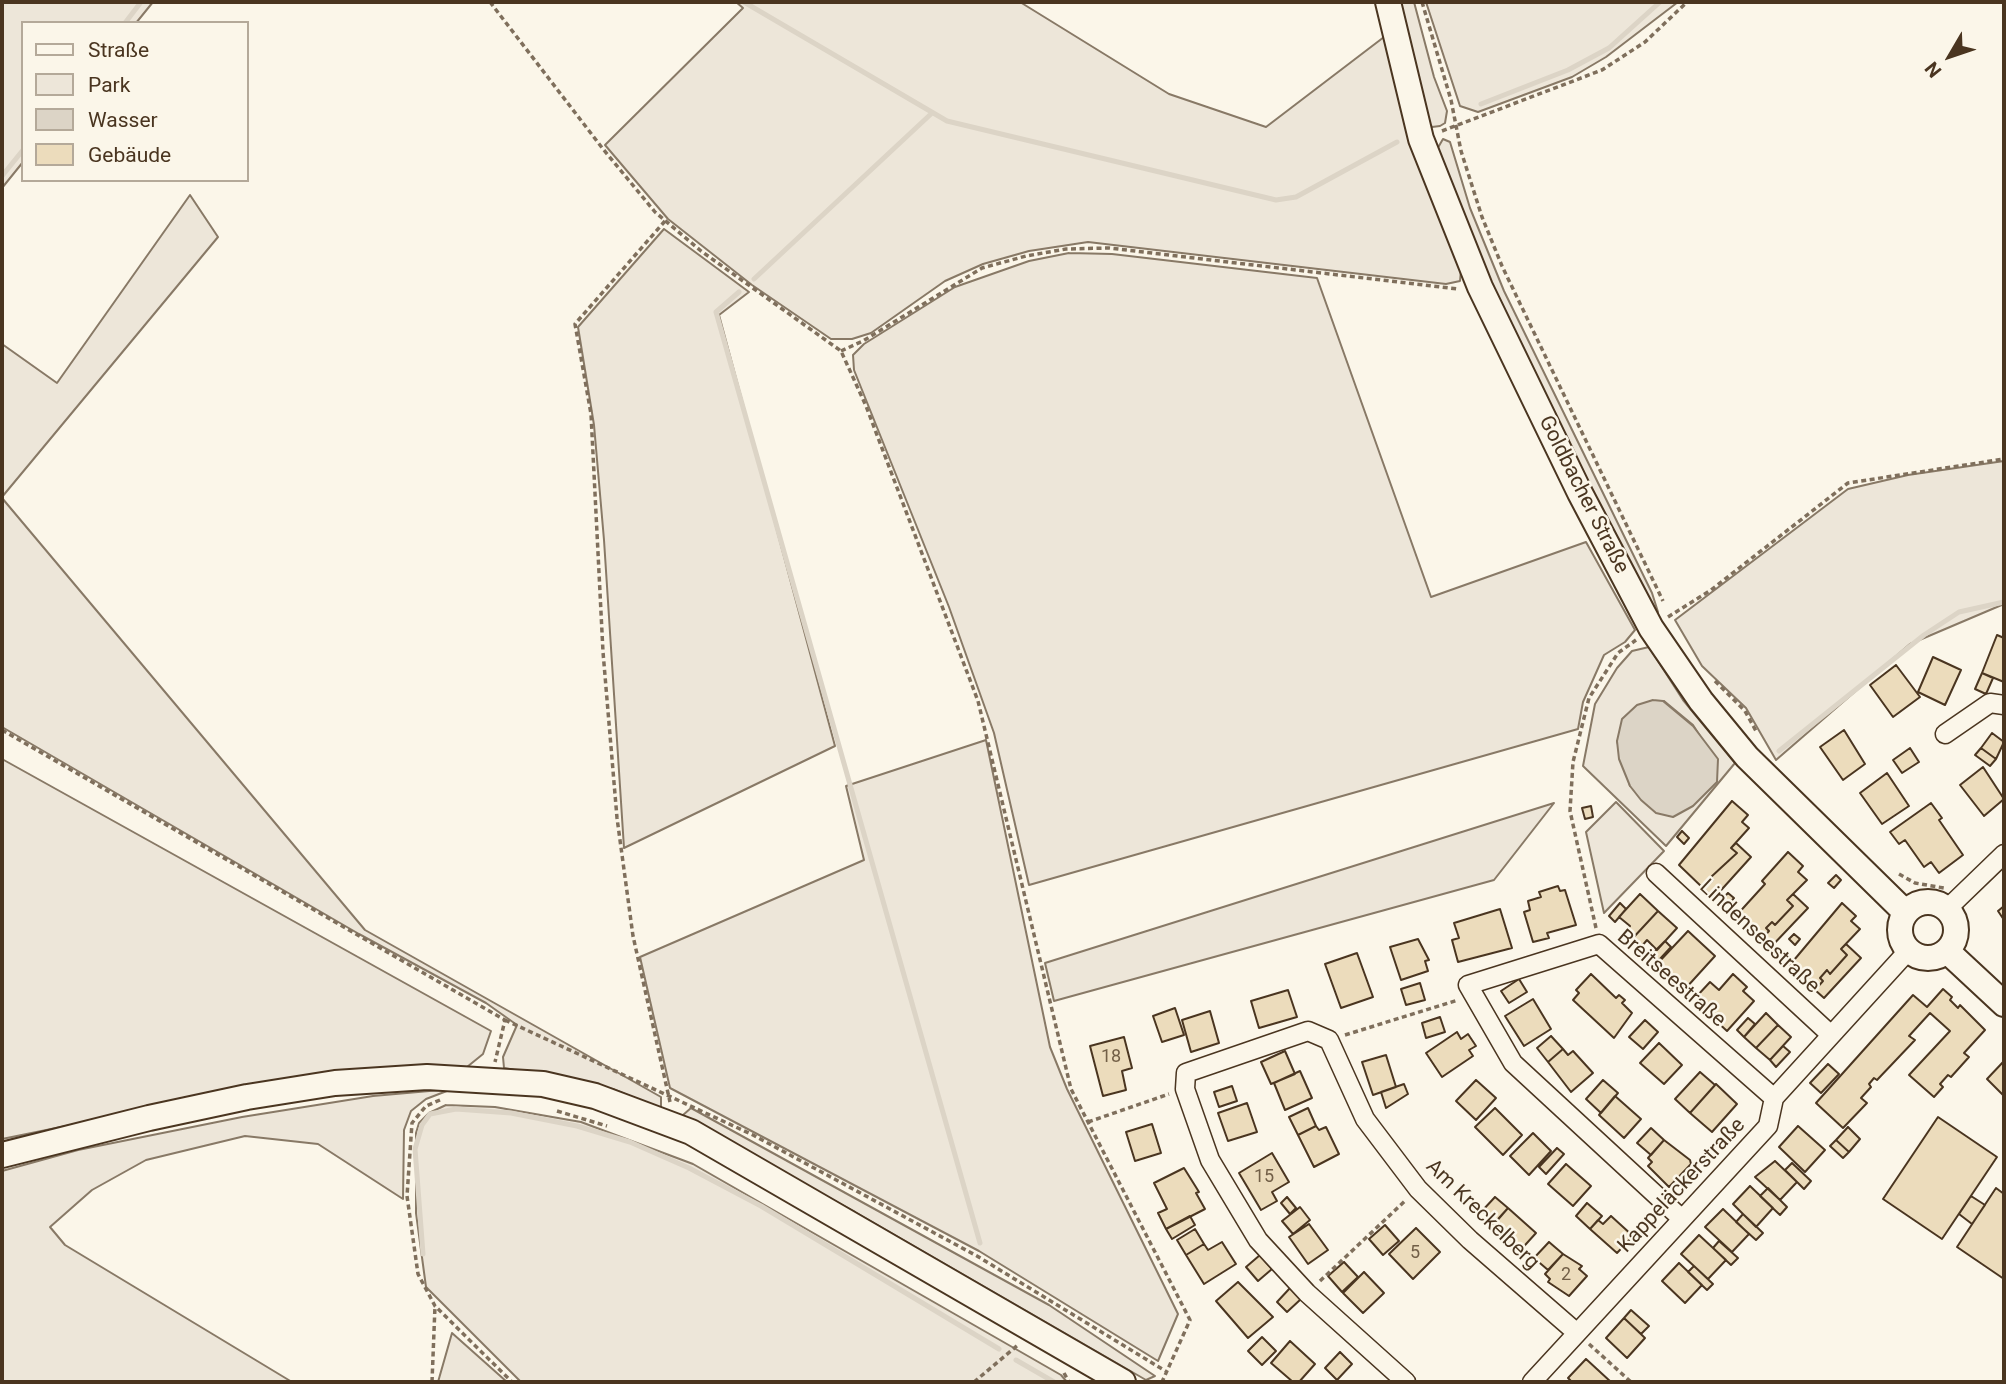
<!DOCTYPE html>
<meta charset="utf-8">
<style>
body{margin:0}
#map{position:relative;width:2006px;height:1384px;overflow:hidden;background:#fbf6e9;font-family:Roboto,sans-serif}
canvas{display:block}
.frame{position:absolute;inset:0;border:4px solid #4a3520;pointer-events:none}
.legend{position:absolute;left:21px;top:21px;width:228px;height:161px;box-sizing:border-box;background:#fbf6e9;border:2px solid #b4a999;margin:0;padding:9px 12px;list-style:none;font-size:21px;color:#4a3520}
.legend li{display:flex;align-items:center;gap:14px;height:35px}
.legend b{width:35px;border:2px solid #b4a999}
.north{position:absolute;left:1915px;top:21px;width:70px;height:70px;-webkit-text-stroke:5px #fbf6e9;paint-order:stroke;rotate:231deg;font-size:19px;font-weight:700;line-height:28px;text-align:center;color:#4a3520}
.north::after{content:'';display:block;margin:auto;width:24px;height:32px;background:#4a3520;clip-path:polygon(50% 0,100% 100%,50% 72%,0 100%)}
</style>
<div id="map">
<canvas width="2006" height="1384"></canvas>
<div class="frame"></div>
<ul class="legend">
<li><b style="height:9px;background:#fbf6e9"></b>Straße</li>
<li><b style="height:19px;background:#ede6d9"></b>Park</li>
<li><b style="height:19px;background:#dcd4c6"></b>Wasser</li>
<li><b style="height:19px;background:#ecdcbc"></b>Gebäude</li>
</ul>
<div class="north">N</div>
</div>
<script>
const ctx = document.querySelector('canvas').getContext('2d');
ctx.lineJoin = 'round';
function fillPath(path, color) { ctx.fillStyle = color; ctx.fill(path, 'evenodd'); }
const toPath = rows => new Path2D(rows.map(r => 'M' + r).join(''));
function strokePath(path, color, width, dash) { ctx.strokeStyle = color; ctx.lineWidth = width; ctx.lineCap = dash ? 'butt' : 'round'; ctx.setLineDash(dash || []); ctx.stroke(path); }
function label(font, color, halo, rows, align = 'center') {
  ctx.font = font + ' Roboto,sans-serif'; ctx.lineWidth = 5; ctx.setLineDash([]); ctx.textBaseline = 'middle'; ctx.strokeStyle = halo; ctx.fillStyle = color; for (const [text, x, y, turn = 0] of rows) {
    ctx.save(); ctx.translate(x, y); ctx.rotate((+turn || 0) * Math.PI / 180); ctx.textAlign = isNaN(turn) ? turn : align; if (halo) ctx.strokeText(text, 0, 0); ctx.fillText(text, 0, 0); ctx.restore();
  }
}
const green = toPath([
 [2,2,153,2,136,23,23,23,23,162,2,188,2,2],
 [736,2,1020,2,1169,94,1266,127,1384,37,1417,162,1461,270,1460,281,1446,284,1088,242,1029,251,983,264,945,281,871,333,852,339,831,339,752,285,668,219,605,145,743,8,736,2],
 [1399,2,1414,2,1434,77,1447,111,1445,123,1440,126,1432,127,1426,120,1399,2],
 [1426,2,1678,2,1606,57,1572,77,1478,112,1460,106,1426,2],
 [1443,139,1450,142,1470,208,1504,291,1652,593,1658,612,1656,617,1571,464,1460,216,1436,151,1443,139],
 [190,195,218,237,2,497,2,344,57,383,190,195],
 [664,229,749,292,719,315,835,746,624,848,604,540,594,425,578,327,664,229],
 [1069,253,1112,254,1317,278,1431,597,1586,542,1635,630,1625,642,1604,655,1583,702,1578,729,1029,885,994,733,949,607,854,370,853,355,864,344,955,287,1029,261,1069,253],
 [2004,461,2004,604,1910,644,1776,760,1746,708,1702,666,1675,620,1848,489,1908,475,2004,461],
 [2,498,365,930,661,1097,661,1109,613,1089,504,1068,503,1057,517,1025,486,1003,359,934,2,727,2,498],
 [1649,647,1683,700,1735,763,1666,846,1583,766,1595,704,1617,668,1632,651,1649,647],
 [1664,701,1693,725,1700,736,1630,786,1617,741,1664,701],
 [986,740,1050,1047,1067,1089,1178,1314,1158,1361,979,1251,670,1088,640,957,864,860,846,786,986,740],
 [2,759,491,1031,483,1054,467,1067,413,1066,292,1080,2,1139,2,759],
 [1616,802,1664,851,1604,913,1586,832,1616,802],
 [1554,803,1494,880,1054,1001,1045,963,1554,803],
 [452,1089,426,1099,411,1111,404,1130,403,1199,318,1144,245,1136,146,1160,92,1190,50,1227,65,1245,292,1382,2,1382,2,1171,78,1150,242,1117,373,1096,452,1089],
 [446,1105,495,1107,581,1122,693,1164,1061,1375,1067,1382,521,1382,426,1287,416,1213,416,1133,419,1123,429,1113,446,1105],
 [691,1108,1049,1305,1155,1376,1146,1380,855,1212,686,1121,683,1115,691,1108],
 [452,1333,507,1382,438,1382,452,1333]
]);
fillPath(green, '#ede6d9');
strokePath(green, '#887966', 2);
const water = toPath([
 [1653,700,1663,701,1693,726,1718,759,1717,782,1693,806,1673,817,1656,813,1641,800,1630,786,1619,759,1617,741,1622,719,1637,705,1653,700]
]);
fillPath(water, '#dcd4c6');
strokePath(water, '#887966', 2);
strokePath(toPath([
 [744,2,947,121,1276,200,1296,197,1397,142],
 [125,23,141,2],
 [1481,104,1568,70,1609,48,1660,2],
 [2,176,23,150],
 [754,279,932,113],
 [739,292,716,312,980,1243],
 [1779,751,1924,635,1959,612,2004,602],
 [423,1254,415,1149,422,1125,430,1114,456,1109,511,1113,577,1126,630,1142,689,1168,761,1206,999,1349],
 [1016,1360,1054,1382]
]), '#dcd4c6', 5);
const building = toPath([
 [1997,635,2004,638,2004,682,1982,673,1997,635],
 [1933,657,1961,670,1945,705,1918,692,1933,657],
 [1896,665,1920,697,1893,717,1870,685,1896,665],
 [1982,673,1993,678,1986,694,1975,689,1982,673],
 [1844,730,1865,764,1843,780,1820,747,1844,730],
 [1992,733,2004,742,1996,759,1981,748,1992,733],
 [1910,748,1919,762,1902,773,1893,760,1910,748],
 [1981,748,1996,759,1990,766,1975,755,1981,748],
 [1983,767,2004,799,1984,816,1960,785,1983,767],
 [1887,773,1909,806,1882,824,1860,793,1887,773],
 [1732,801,1748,815,1742,822,1749,828,1731,848,1737,853,1711,877,1713,880,1704,889,1679,865,1732,801],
 [1931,803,1942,818,1939,820,1963,855,1939,873,1931,862,1924,867,1905,840,1899,844,1890,832,1931,803],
 [1591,806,1593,817,1585,819,1582,808,1591,806],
 [1682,831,1689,838,1684,844,1677,837,1682,831],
 [1736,843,1751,857,1714,898,1704,889,1713,880,1711,877,1737,853,1731,848,1736,843],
 [1788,852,1803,866,1798,872,1807,880,1787,900,1793,906,1775,925,1772,922,1766,928,1769,931,1760,941,1735,917,1765,884,1762,881,1788,852],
 [1836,875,1841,880,1834,888,1828,883,1836,875],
 [1558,886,1560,891,1565,890,1576,925,1547,933,1549,938,1533,942,1524,912,1530,910,1528,901,1541,897,1539,892,1558,886],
 [1728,893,1734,898,1729,904,1723,898,1728,893],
 [1640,894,1658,911,1632,939,1625,932,1630,926,1619,917,1640,894],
 [1793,894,1808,908,1769,949,1760,941,1769,931,1766,928,1772,922,1775,925,1793,906,1787,900,1793,894],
 [1620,903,1626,909,1615,922,1609,916,1620,903],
 [1842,903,1856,916,1851,921,1860,929,1841,949,1847,955,1830,974,1827,970,1820,978,1823,981,1815,990,1789,966,1842,903],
 [2004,906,2004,920,1998,911,2004,906],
 [1500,909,1512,948,1458,962,1452,940,1459,938,1454,923,1500,909],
 [1658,911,1677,928,1657,950,1647,940,1641,947,1632,939,1658,911],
 [1688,931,1715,956,1685,989,1657,964,1688,931],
 [1794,934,1800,939,1795,945,1789,939,1794,934],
 [1418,939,1429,960,1425,961,1428,971,1401,980,1390,947,1418,939],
 [1665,941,1671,947,1659,960,1652,954,1665,941],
 [1846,944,1861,958,1824,998,1815,990,1823,981,1820,978,1827,970,1830,974,1847,955,1841,949,1846,944],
 [1357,953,1373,997,1341,1008,1325,964,1357,953],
 [1591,974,1616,998,1619,995,1625,1000,1622,1003,1632,1013,1614,1038,1573,1000,1579,993,1576,990,1591,974],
 [1733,974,1747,987,1743,991,1754,1001,1727,1031,1701,1007,1705,1003,1697,996,1710,982,1719,990,1733,974],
 [1519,979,1527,992,1509,1003,1501,991,1519,979],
 [1420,983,1425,1000,1406,1005,1401,989,1420,983],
 [1943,989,1952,997,1950,1000,1958,1008,1960,1005,1985,1030,1964,1053,1969,1057,1951,1077,1948,1075,1940,1084,1943,1087,1934,1097,1909,1075,1950,1031,1930,1013,1909,1036,1915,1040,1877,1080,1874,1078,1869,1084,1871,1087,1861,1098,1867,1103,1843,1128,1816,1103,1913,995,1927,1007,1943,989],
 [1288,990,1297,1017,1259,1028,1251,1001,1288,990],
 [1533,999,1551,1029,1524,1046,1505,1016,1533,999],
 [1175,1008,1184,1035,1162,1042,1153,1016,1175,1008],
 [1210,1011,1219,1043,1191,1052,1182,1020,1210,1011],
 [1766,1013,1778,1025,1756,1048,1744,1037,1766,1013],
 [1440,1017,1445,1032,1426,1038,1422,1023,1440,1017],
 [1748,1018,1755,1024,1744,1037,1737,1030,1748,1018],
 [1645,1020,1658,1032,1643,1049,1629,1037,1645,1020],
 [1778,1025,1791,1037,1770,1060,1756,1048,1778,1025],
 [1457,1032,1461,1039,1468,1034,1476,1046,1469,1050,1473,1056,1442,1077,1426,1053,1457,1032],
 [1551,1036,1563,1049,1548,1062,1537,1048,1551,1036],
 [1124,1037,1132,1068,1122,1071,1126,1090,1103,1096,1090,1046,1124,1037],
 [1659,1043,1682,1065,1664,1084,1640,1063,1659,1043],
 [1783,1046,1790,1052,1776,1067,1770,1060,1783,1046],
 [1563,1049,1568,1055,1573,1051,1593,1073,1571,1092,1548,1062,1563,1049],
 [1285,1051,1295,1074,1271,1084,1261,1062,1285,1051],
 [1386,1055,1396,1087,1373,1095,1362,1062,1386,1055],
 [2004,1061,2004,1096,1987,1079,2004,1061],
 [1828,1064,1839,1074,1821,1093,1810,1083,1828,1064],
 [1300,1071,1312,1098,1285,1110,1274,1083,1300,1071],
 [1700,1072,1715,1085,1690,1113,1675,1099,1700,1072],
 [1476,1080,1496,1098,1476,1120,1456,1101,1476,1080],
 [1603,1080,1618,1093,1601,1113,1586,1099,1603,1080],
 [1404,1084,1408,1094,1386,1108,1381,1092,1404,1084],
 [1716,1084,1737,1104,1712,1132,1690,1113,1716,1084],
 [1232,1086,1237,1101,1219,1107,1214,1092,1232,1086],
 [1615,1096,1641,1119,1624,1138,1599,1115,1615,1096],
 [1247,1103,1257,1132,1228,1141,1218,1113,1247,1103],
 [1308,1108,1316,1126,1298,1135,1289,1117,1308,1108],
 [1495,1108,1522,1135,1503,1155,1475,1127,1495,1108],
 [1938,1117,1997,1157,1942,1239,1883,1199,1938,1117],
 [1152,1124,1161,1153,1135,1161,1126,1132,1152,1124],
 [1316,1126,1319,1130,1326,1127,1339,1154,1314,1167,1298,1135,1316,1126],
 [1798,1126,1825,1150,1805,1172,1779,1147,1798,1126],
 [1848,1127,1860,1139,1849,1152,1836,1140,1848,1127],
 [1651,1128,1664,1140,1651,1155,1637,1143,1651,1128],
 [1533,1133,1551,1151,1529,1175,1510,1156,1533,1133],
 [1664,1140,1690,1160,1691,1164,1669,1187,1648,1166,1652,1162,1648,1158,1664,1140],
 [1836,1140,1849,1152,1843,1158,1830,1146,1836,1140],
 [1557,1148,1564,1154,1546,1174,1539,1167,1557,1148],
 [1272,1153,1289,1182,1272,1192,1277,1201,1261,1210,1239,1173,1272,1153],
 [1775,1161,1797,1182,1780,1200,1755,1177,1775,1161],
 [1792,1163,1811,1181,1804,1189,1785,1170,1792,1163],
 [1566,1164,1591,1186,1573,1206,1548,1184,1566,1164],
 [1184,1168,1199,1192,1196,1193,1205,1209,1166,1229,1158,1213,1167,1209,1154,1183,1184,1168],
 [1750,1186,1773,1208,1756,1227,1733,1204,1750,1186],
 [1768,1188,1787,1207,1780,1215,1760,1196,1768,1188],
 [1996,1188,2004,1194,2004,1279,1957,1247,1996,1188],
 [1971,1196,1985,1205,1972,1224,1959,1214,1971,1196],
 [1287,1197,1296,1208,1290,1214,1281,1203,1287,1197],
 [1495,1197,1508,1208,1495,1223,1482,1211,1495,1197],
 [1587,1203,1602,1216,1590,1229,1576,1216,1587,1203],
 [1300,1207,1310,1220,1293,1234,1282,1221,1300,1207],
 [1508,1208,1536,1233,1517,1254,1489,1229,1508,1208],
 [1723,1209,1749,1234,1732,1252,1705,1227,1723,1209],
 [1743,1214,1763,1233,1756,1240,1736,1222,1743,1214],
 [1190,1216,1195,1225,1172,1239,1166,1229,1190,1216],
 [1611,1216,1633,1236,1617,1253,1590,1229,1598,1220,1603,1224,1611,1216],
 [1309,1224,1328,1250,1308,1264,1289,1237,1309,1224],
 [1385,1225,1399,1241,1383,1255,1369,1239,1385,1225],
 [1416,1228,1440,1252,1413,1279,1389,1254,1416,1228],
 [1195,1229,1204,1244,1186,1255,1177,1240,1195,1229],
 [1699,1235,1726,1260,1708,1279,1681,1254,1699,1235],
 [1719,1241,1738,1258,1731,1265,1713,1248,1719,1241],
 [1222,1242,1236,1264,1204,1284,1186,1255,1204,1244,1208,1250,1222,1242],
 [1549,1242,1563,1254,1548,1270,1534,1258,1549,1242],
 [1563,1254,1582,1266,1579,1269,1587,1276,1569,1296,1548,1282,1550,1279,1545,1274,1563,1254],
 [1260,1255,1272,1269,1258,1281,1246,1267,1260,1255],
 [1344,1262,1358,1277,1342,1292,1328,1276,1344,1262],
 [1679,1263,1702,1285,1685,1303,1662,1281,1679,1263],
 [1694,1266,1713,1284,1707,1290,1688,1272,1694,1266],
 [1364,1272,1384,1293,1363,1313,1343,1293,1364,1272],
 [1238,1282,1273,1317,1248,1338,1216,1301,1238,1282],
 [1290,1288,1301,1299,1287,1312,1277,1302,1290,1288],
 [1631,1310,1649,1326,1641,1334,1624,1318,1631,1310],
 [1624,1318,1645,1338,1627,1358,1606,1338,1624,1318],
 [1262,1337,1276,1351,1262,1365,1248,1351,1262,1337],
 [1290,1341,1315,1364,1299,1382,1293,1382,1271,1363,1290,1341],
 [1340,1352,1352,1364,1337,1380,1325,1368,1340,1352],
 [1586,1359,1611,1382,1572,1382,1568,1378,1586,1359]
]);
fillPath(building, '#ecdcbc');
strokePath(building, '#4a3520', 2);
const street = toPath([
 [1945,734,1990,703,2004,705],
 [1656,873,1831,1035],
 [1947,909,2004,854],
 [1682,1219,1513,1063,1468,985,1599,944,1774,1098],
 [1406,1382,1307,1293,1258,1240,1210,1160,1185,1089,1186,1073,1308,1031,1329,1040,1365,1119,1418,1189,1470,1240,1577,1333],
 [1532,1382,1768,1126,1774,1098,1908,951]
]);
const secondary = toPath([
 [1388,2,1421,139,1480,287,1580,493,1651,628,1701,701,1747,757,1905,912],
 '1900 930a28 28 0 1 1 56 0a28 28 0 1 1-56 0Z',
 [1947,951,2004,1004],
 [2,1155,149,1118,247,1097,335,1083,427,1077,543,1084,595,1096,691,1132,1123,1382]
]);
strokePath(street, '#4a3520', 21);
strokePath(secondary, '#4a3520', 28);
strokePath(toPath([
 [490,2,603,149,655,212,701,251,841,351,866,406,978,701,1071,1089,1190,1320,1162,1382],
 [1422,2,1451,100,1461,151,1482,217,1502,266,1663,601],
 [1442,131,1602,70,1645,42,1687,2],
 [665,221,575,324,591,414,603,652,617,818,633,936,670,1102],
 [841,351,863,341,982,268,1026,256,1066,249,1109,248,1458,289],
 [1668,617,1711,590,1848,483,2004,459],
 [1715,681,1745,711,1756,731],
 [2,730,505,1020,495,1062],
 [1899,874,1915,883,1944,888],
 [1596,928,1570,811,1573,762,1589,698,1618,653,1636,640],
 [505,1020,753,1135,977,1256,1167,1372],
 [1345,1035,1458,1000],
 [440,1100,426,1106,412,1123,407,1196,418,1274,435,1306,512,1382],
 [557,1111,607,1126],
 [1088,1122,1169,1094],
 [1320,1281,1406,1200],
 [1589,1344,1631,1382],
 [1064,1373,1069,1382],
 [432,1382,435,1306],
 [974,1382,1018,1345]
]), '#7f6f5c', 3.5, [5, 3.5]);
strokePath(street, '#fbf6e9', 18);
strokePath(secondary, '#fbf6e9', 24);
label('18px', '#725f47', null, [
 ["18",1111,1057],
 ["15",1264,1177],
 ["5",1415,1253],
 ["2",1566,1275]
]);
label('21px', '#4a3520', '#fbf6e9', [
 ["Goldbacher Straße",1583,495,63],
 ["Lindenseestraße",1759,937,43],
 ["Breitseestraße",1671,979,41],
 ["Kappeläckerstraße",1682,1186,-47],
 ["Am Kreckelberg",1482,1215,44]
]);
</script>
